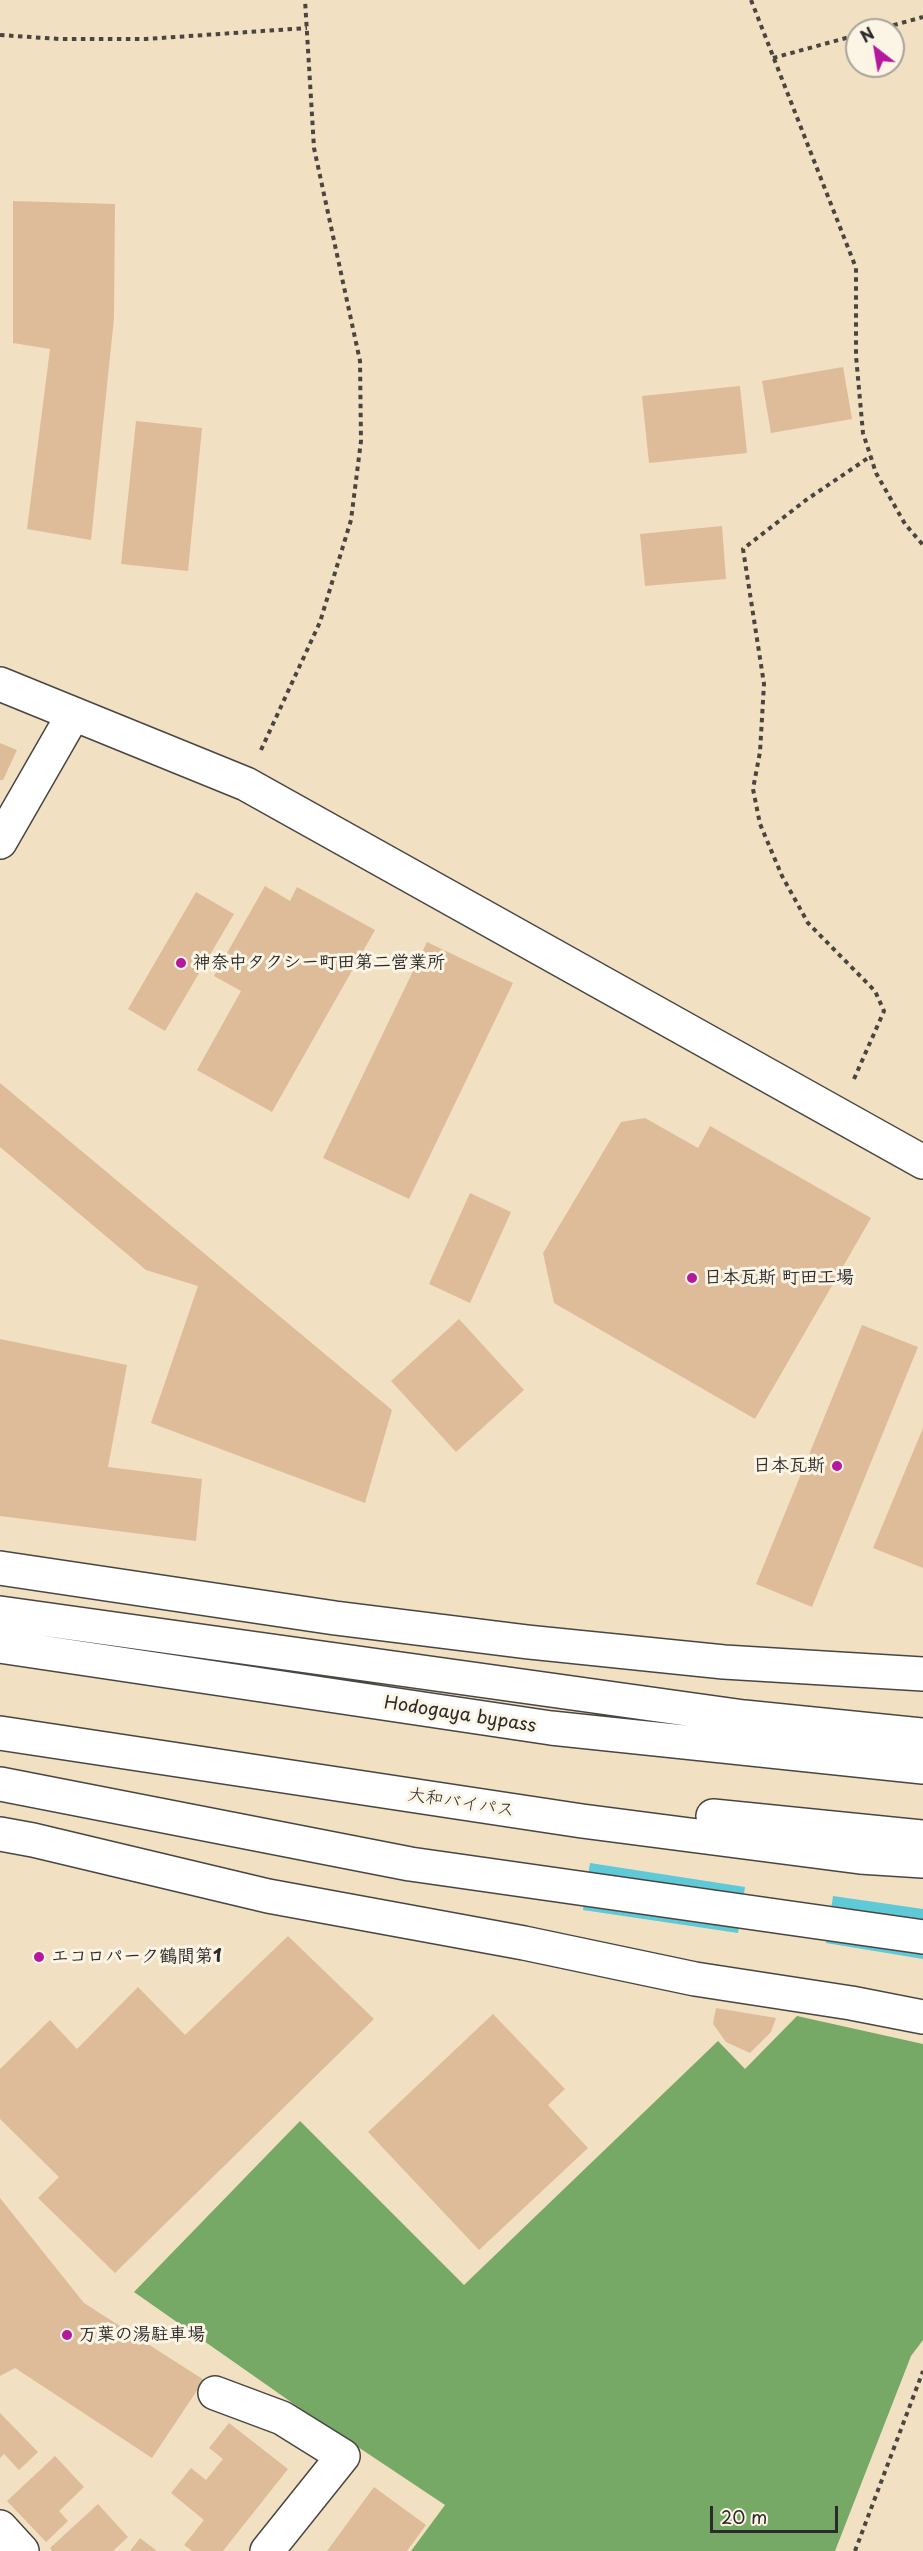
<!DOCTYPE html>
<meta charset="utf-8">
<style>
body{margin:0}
#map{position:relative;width:923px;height:2551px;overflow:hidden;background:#f2e0c2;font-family:"Playpen Sans",sans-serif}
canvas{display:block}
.north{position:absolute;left:845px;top:18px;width:60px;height:60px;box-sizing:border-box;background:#fcf5e5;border:2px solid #a8a49b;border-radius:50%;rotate:329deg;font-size:16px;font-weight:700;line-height:24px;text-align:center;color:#2b2b2b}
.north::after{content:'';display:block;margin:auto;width:21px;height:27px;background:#b5179e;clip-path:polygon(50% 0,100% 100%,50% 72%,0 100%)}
.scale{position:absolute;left:710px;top:2506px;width:128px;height:27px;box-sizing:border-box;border:3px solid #2b2b2b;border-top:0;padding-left:8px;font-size:18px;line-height:21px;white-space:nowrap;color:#2b2b2b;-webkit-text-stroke:4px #fcf5e5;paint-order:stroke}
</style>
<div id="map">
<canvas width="923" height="2551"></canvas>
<div class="north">N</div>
<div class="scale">20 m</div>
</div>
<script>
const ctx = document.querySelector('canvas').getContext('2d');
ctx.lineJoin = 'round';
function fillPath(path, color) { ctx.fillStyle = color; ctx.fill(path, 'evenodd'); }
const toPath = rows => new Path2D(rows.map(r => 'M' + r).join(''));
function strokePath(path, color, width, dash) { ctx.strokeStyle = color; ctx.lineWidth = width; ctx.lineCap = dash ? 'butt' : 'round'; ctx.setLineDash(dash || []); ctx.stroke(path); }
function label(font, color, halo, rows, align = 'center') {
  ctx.font = font + ' "Playpen Sans","Klee One",sans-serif'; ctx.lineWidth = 6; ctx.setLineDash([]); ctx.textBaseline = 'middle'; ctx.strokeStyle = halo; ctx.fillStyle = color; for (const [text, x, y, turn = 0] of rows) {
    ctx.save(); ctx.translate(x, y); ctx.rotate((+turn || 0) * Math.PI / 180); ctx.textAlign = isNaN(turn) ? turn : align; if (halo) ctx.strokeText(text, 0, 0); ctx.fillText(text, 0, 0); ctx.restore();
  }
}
fillPath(toPath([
 [797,2016,923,2044,923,2340,911,2356,835,2551,411,2551,445,2505,301,2409,134,2292,300,2121,464,2285,718,2041,745,2069]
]), '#75a965');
fillPath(toPath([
 [590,1863,745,1887,738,1933,583,1910],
 [833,1896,923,1909,923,1959,826,1943]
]), '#5ec9d7');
fillPath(toPath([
 [13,201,115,204,114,318,91,540,27,529,50,349,13,343],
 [843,367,852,419,771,433,762,381],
 [740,386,747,453,649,463,642,396],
 [136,421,202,428,188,571,121,564],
 [722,526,726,579,645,586,640,534],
 [0,743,17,750,3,780,0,780],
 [265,886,290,901,297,887,375,930,272,1112,197,1070,241,991,214,976],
 [196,892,234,914,165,1031,128,1009],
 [427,942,513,983,409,1199,323,1158],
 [0,1083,392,1410,365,1503,151,1423,198,1286,146,1270,0,1147],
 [645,1118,698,1148,710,1126,871,1218,755,1419,554,1303,543,1253,621,1122],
 [470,1193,511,1212,470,1303,429,1284],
 [459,1319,524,1390,456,1452,391,1381],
 [862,1325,918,1347,812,1607,756,1584],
 [0,1339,127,1365,108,1467,202,1479,196,1541,0,1516],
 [923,1428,923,1568,873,1548],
 [288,1936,374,2019,115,2273,38,2198,59,2177,0,2119,0,2069,50,2020,77,2049,138,1987,185,2035],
 [716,2008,776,2018,771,2032,750,2053,726,2042,713,2024],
 [493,2014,565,2089,548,2105,588,2148,479,2250,368,2132],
 [0,2198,84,2303,204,2380,152,2458,15,2368,0,2376],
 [0,2413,38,2452,19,2470,4,2454,0,2458],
 [229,2423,288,2469,223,2551,192,2551,184,2545,204,2520,171,2493,191,2468,206,2480,223,2459,209,2448],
 [55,2456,84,2487,59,2511,68,2521,46,2542,7,2501],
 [374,2487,426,2525,407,2551,327,2551],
 [98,2504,128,2537,113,2551,52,2551,50,2548],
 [140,2538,157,2551,130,2551]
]), '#debc99');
const minor = toPath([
 [0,684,246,784,923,1162],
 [0,842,73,715],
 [0,1834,33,1840,268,1896,524,1943,695,1979,851,2003,923,2017],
 [215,2393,282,2418,343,2456,267,2551],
 [0,2527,22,2551]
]);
const highway = toPath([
 [0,1568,335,1618,528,1642,724,1662,923,1674],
 [0,1613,744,1717,923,1735],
 [0,1646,551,1728,923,1767],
 [0,1733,582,1821,860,1857,923,1861],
 [0,1784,410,1864,923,1937],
 [713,1816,923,1837]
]);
strokePath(minor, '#494642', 36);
strokePath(highway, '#494642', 36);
strokePath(toPath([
 [751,0,856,268,856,356,863,433,876,473,905,524,923,545],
 [876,30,923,17],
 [0,35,60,39,146,39,307,28],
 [773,58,857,35],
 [261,750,320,622,351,520,361,441,360,361,314,148,305,0],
 [854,1079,884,1011,875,991,808,923,782,876,760,824,753,789,760,752,764,684,743,549,806,500,871,456],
 [855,2551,923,2371]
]), '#494642', 4, [4.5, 4.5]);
strokePath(minor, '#fff', 33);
strokePath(highway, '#fff', 33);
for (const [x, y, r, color] of [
 [181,963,6,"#b5179e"],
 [692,1278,6,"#b5179e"],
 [837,1466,6,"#b5179e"],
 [39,1957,6,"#b5179e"],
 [67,2335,6,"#b5179e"]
]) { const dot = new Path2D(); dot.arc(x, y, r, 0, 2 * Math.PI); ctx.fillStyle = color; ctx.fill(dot); strokePath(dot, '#fcf5e5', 2); }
label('bold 18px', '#2b2b2b', '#fcf5e5', [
 ["神奈中タクシー町田第二営業所",193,963],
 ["日本瓦斯 町田工場",704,1278],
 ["日本瓦斯",825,1466,"right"],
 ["エコロパーク鶴間第1",51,1957],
 ["万葉の湯駐車場",79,2335]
], 'left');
label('18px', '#2b2b2b', '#fcf5e5', [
 ["Hodogaya bypass",460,1715,9],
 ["大和バイパス",461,1803,9]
]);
</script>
